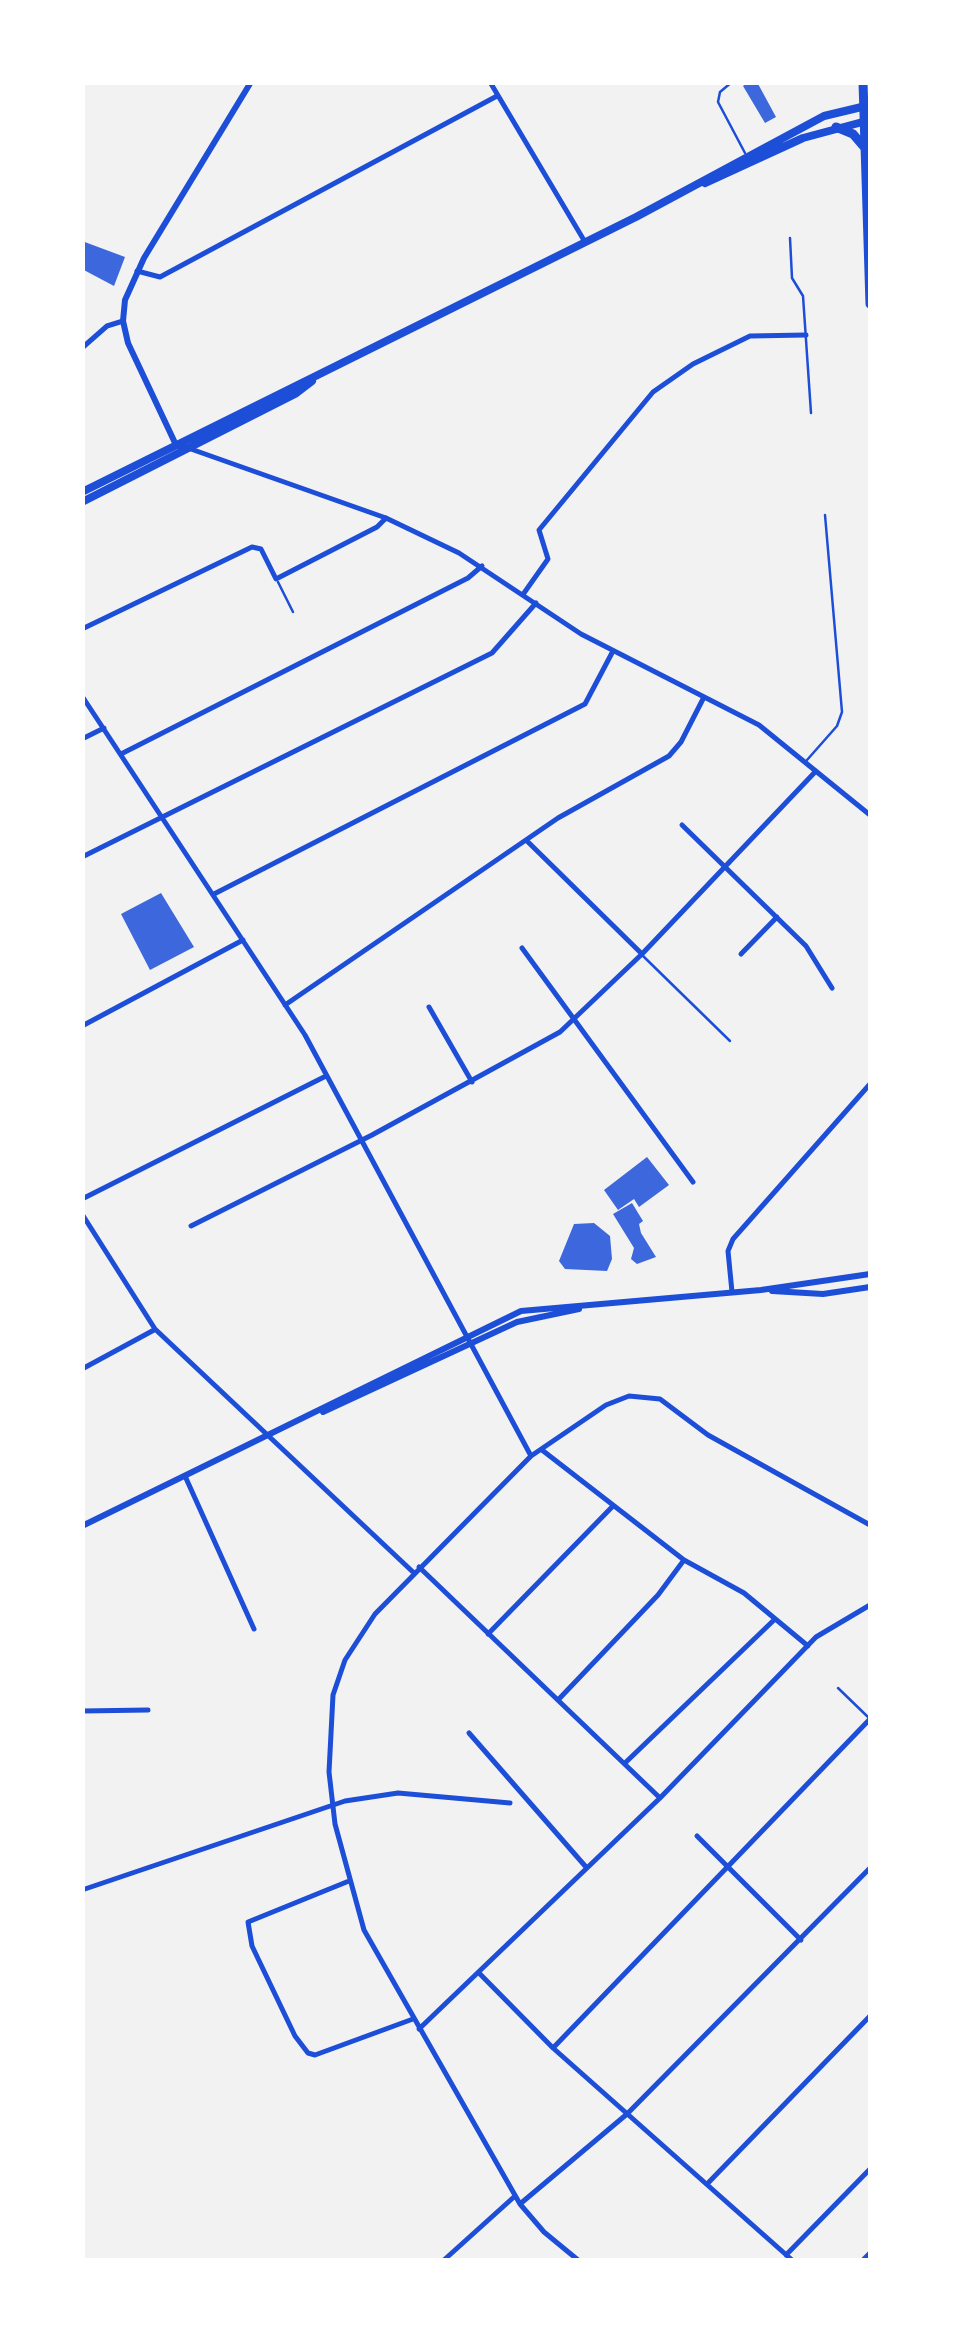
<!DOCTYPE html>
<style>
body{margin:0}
#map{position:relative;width:953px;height:2343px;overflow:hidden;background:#f2f2f2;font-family:"Fira Sans",sans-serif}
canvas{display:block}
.frame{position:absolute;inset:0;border:85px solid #fff;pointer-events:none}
</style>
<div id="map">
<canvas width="953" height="2343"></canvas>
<div class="frame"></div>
</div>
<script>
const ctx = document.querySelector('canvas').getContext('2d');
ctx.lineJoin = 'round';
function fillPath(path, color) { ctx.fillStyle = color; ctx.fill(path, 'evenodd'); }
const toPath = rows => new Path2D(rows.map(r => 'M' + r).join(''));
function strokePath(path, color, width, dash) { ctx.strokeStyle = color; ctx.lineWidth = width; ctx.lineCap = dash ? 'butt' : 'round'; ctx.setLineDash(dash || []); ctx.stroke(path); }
fillPath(toPath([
 [749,82,757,82,776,117,765,123,743,86],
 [82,241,125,257,114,286,82,269],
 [161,893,194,947,150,970,121,914],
 [647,1157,669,1185,639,1207,634,1199,618,1210,604,1190],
 [632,1203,643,1221,639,1224,641,1233,656,1257,637,1264,631,1259,634,1248,613,1214],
 [594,1223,610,1236,612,1259,607,1271,565,1269,559,1261,574,1224]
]), '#3d67dc');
strokePath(toPath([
 [732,82,720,92,718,102,745,153],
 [790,238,792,278,803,296,811,413],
 [278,582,293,612],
 [807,760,837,726,842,712,825,515],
 [642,955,730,1041],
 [838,1688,869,1718]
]), '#1d4ed8', 2.5);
strokePath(toPath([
 [490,82,585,242],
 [137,271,160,277,497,96],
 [82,348,107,326,123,321],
 [188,448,386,518,459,553,581,634,759,725,870,815],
 [524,593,548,559,539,530,653,392,693,364,750,336,806,335],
 [82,629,252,547,261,549,276,579,377,527,386,518],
 [82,696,305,1035,531,1456],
 [82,739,104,728],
 [121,754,468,578,482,566],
 [682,825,806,946,832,988],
 [526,840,642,954],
 [82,857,492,653,536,603],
 [214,894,585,704,613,651],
 [522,948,693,1182],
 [741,954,777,917],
 [285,1005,558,818,669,756,681,742,704,697],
 [429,1007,472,1082],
 [82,1026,243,940],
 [82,1199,326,1076],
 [82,1214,155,1329,414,1573],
 [191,1226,372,1135,560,1032,642,954,816,771],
 [732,1292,728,1251,733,1239,870,1084],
 [82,1369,154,1330],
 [542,1450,684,1560,744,1593,808,1646],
 [185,1476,254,1629],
 [419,1567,660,1798],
 [488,1634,612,1507],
 [558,1700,658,1595,684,1560],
 [82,1711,148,1710],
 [469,1733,586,1867],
 [625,1763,774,1620],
 [697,1836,801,1940],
 [349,1881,248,1922,252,1946,295,2036,308,2053,315,2055,413,2019],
 [82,1890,345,1801,398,1793,510,1803],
 [479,1973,553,2048,792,2260],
 [419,2029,660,1798,816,1637,870,1605],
 [553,2048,870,1719],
 [709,2182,870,2016],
 [520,2204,627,2114,870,1868],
 [786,2255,870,2169],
 [444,2260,515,2196],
 [578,2260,544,2232,520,2204,364,1930,335,1824,329,1772,333,1695,345,1660,375,1614,531,1456,606,1405,629,1396,660,1399,708,1435,870,1525],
 [863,2260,870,2253]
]), '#1d4ed8', 5);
strokePath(toPath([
 [188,448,176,445,128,343,123,321,125,300,144,258,251,82],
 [772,1291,823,1294,870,1287],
 [323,1412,517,1322,579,1309],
 [82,1526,521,1311,761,1290,870,1274]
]), '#1d4ed8', 6);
strokePath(toPath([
 [705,183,803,138,870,120],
 [82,492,636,217,824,116,870,105],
 [82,502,295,394,312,381]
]), '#1d4ed8', 8);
strokePath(toPath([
 [863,82,870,304],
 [836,127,853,134,865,148]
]), '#1d4ed8', 9);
</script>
